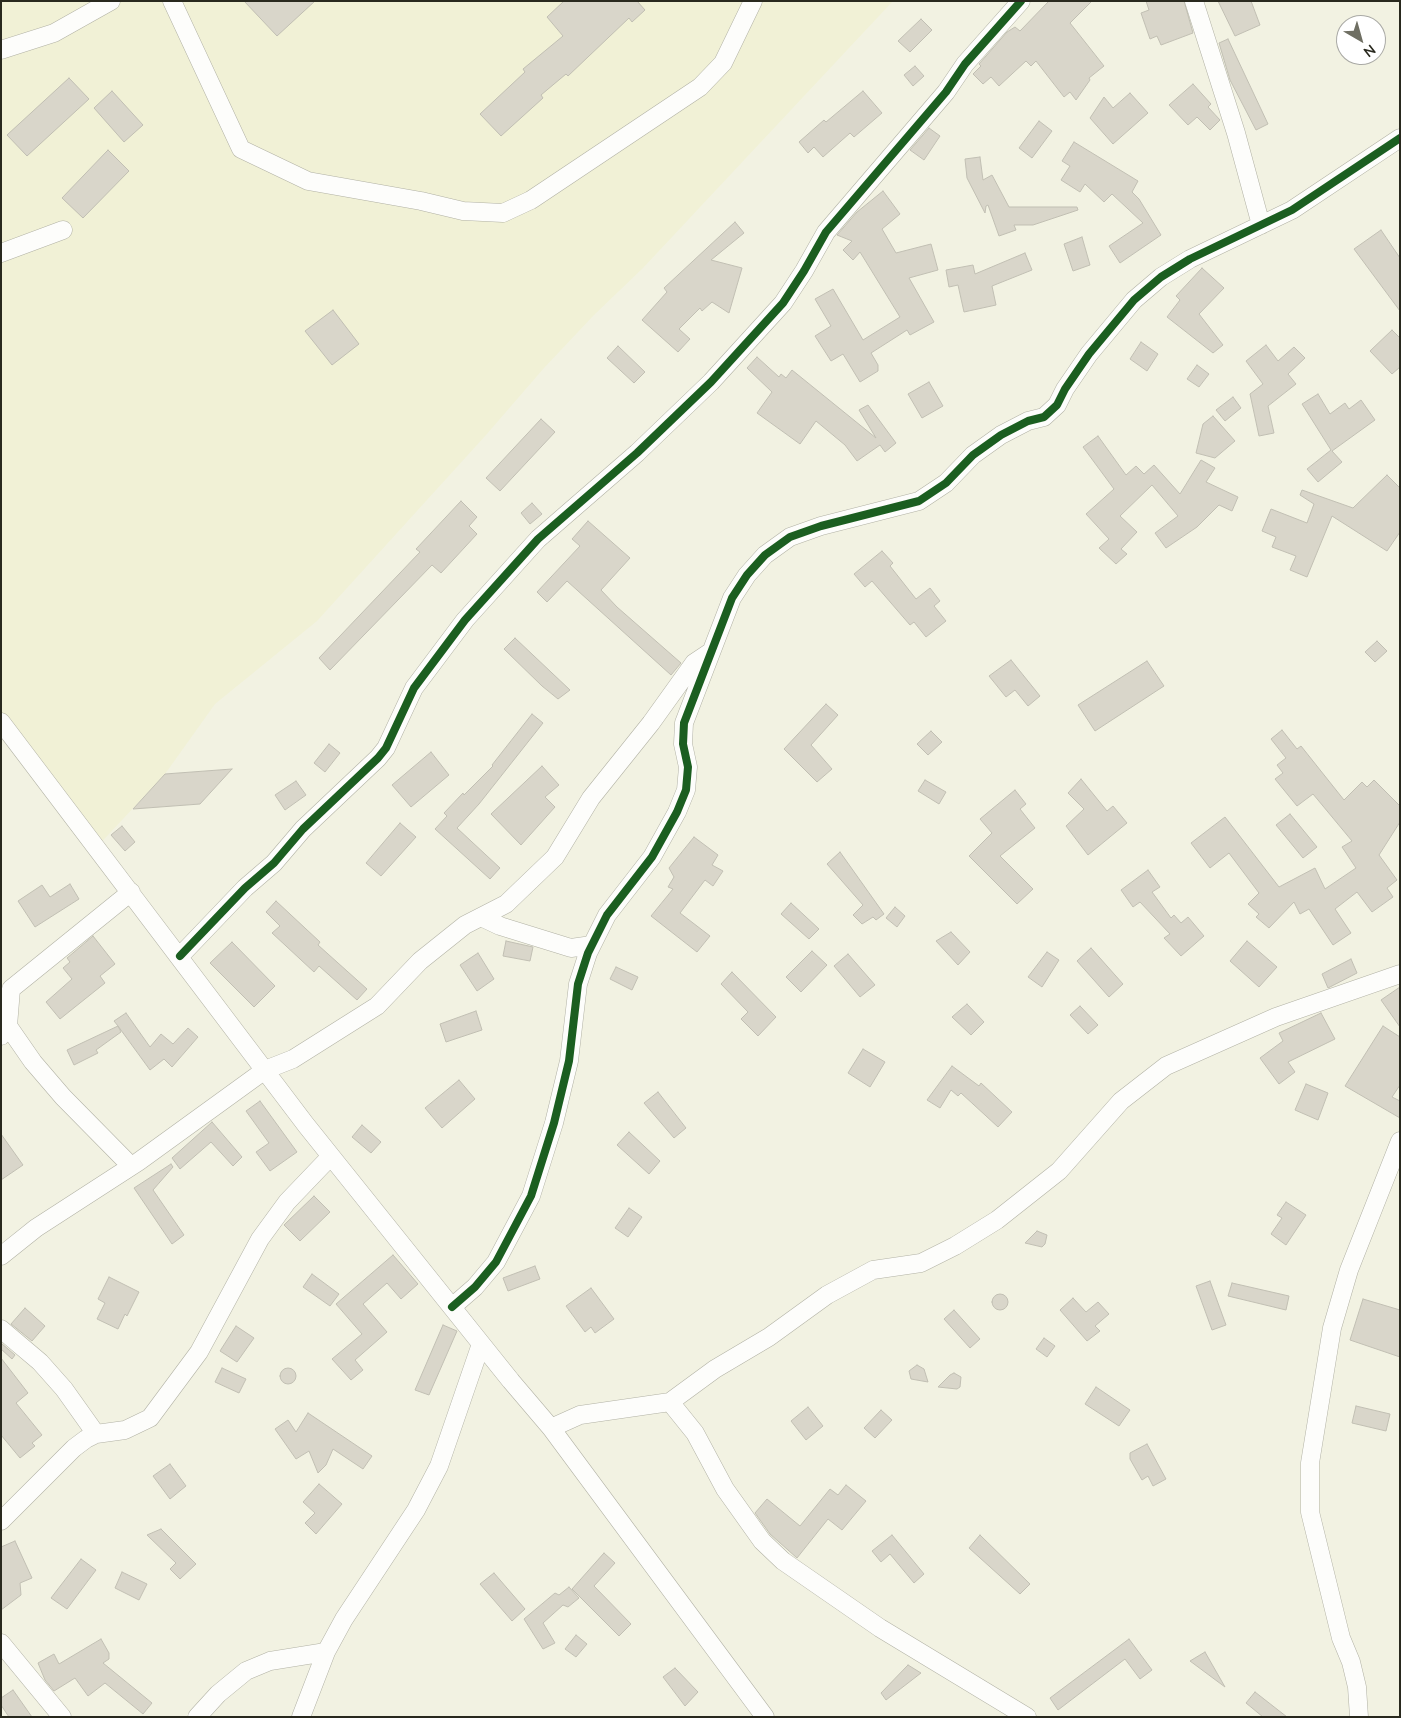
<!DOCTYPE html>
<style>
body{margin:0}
#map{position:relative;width:1401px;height:1718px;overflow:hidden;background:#f2f2e2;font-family:Mulish,sans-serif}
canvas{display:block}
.frame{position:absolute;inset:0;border:2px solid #29291e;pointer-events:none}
.north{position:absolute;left:1336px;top:15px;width:50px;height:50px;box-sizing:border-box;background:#fff;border:1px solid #a9a9a5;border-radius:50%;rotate:142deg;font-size:14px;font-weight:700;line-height:20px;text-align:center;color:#29291e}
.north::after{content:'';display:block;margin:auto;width:18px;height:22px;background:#6f6f63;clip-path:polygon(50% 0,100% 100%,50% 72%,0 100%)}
</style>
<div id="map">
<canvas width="1401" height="1718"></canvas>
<div class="frame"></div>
<div class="north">N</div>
</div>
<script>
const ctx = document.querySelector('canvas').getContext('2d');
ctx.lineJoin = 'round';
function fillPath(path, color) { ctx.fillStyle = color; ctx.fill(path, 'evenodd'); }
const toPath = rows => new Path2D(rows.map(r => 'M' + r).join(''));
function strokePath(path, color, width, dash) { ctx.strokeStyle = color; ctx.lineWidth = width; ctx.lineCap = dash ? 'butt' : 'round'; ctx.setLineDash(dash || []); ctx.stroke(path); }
fillPath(toPath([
 [1,1,893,1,643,268,594,315,544,368,486,435,317,621,215,704,165,774,94,850,1,725]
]), '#f1f1d6');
const building = toPath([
 [244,1,315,1,277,36,244,1],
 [564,1,637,1,645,10,632,22,629,18,568,76,566,74,541,95,543,98,501,136,480,114,525,72,523,69,563,36,547,17,564,1],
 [1049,1,1092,1,1070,23,1104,66,1089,78,1090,80,1076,100,1070,92,1064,97,1036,61,1031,66,1026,61,999,86,991,77,983,84,973,74,981,66,979,64,1007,32,1015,27,1020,31,1049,1],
 [1146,1,1184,1,1193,33,1161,45,1157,36,1150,39,1141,13,1149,10,1146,1],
 [1218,1,1251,1,1260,25,1235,36,1218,1],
 [921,19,932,30,910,52,898,41,921,19],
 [1228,39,1268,124,1256,130,1230,80,1219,43,1228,39],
 [915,66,924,76,913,86,904,75,915,66],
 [69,78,89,99,27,156,7,135,69,78],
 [1193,84,1211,104,1208,107,1220,120,1210,130,1197,117,1188,125,1169,105,1193,84],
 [112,91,143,125,124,142,94,108,112,91],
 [863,91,882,113,854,137,850,133,823,157,814,147,808,153,799,142,824,120,826,122,863,91],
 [1130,93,1148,113,1113,144,1090,118,1104,97,1113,108,1130,93],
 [1039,121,1052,131,1032,158,1019,148,1039,121],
 [929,128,940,136,924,160,910,150,929,128],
 [1074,142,1138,181,1132,192,1139,199,1161,235,1120,263,1109,246,1143,223,1112,194,1104,202,1085,184,1080,192,1061,180,1070,166,1062,161,1074,142],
 [108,150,129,171,83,218,62,198,108,150],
 [980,157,983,180,992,175,1009,207,1077,207,1078,210,1033,225,1014,225,1016,230,999,236,988,205,986,206,985,213,967,178,965,159,980,157],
 [883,191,900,214,882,229,896,253,931,244,938,270,909,278,934,322,910,335,907,330,871,353,878,365,878,371,860,382,843,354,831,361,815,336,831,326,815,299,833,289,863,340,900,317,860,252,853,260,843,250,852,241,837,235,857,212,883,191],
 [735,222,744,233,711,260,742,268,729,313,712,302,702,311,700,308,679,329,690,339,678,352,642,320,667,292,664,288,735,222],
 [1381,230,1400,258,1400,311,1354,249,1381,230],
 [1082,237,1090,265,1073,271,1064,244,1082,237],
 [1025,253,1032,270,992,286,996,305,964,312,958,285,949,287,946,270,973,265,975,274,1025,253],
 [1202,268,1224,288,1199,314,1223,345,1213,353,1167,317,1180,300,1176,296,1202,268],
 [333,310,359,344,332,365,305,331,333,310],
 [1392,330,1400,338,1400,367,1392,374,1370,351,1392,330],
 [1141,342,1158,354,1147,371,1130,359,1141,342],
 [1266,345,1278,361,1294,347,1305,358,1288,374,1296,384,1268,406,1274,433,1259,436,1250,394,1263,384,1246,361,1266,345],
 [618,346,645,372,634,383,607,358,618,346],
 [757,357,779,377,781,374,786,378,792,370,876,438,859,410,868,405,896,443,885,452,880,445,857,461,845,445,816,421,800,444,757,413,772,392,747,368,757,357],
 [1197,365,1209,374,1199,387,1187,379,1197,365],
 [929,382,943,406,922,418,908,394,929,382],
 [1318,394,1330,414,1345,403,1349,409,1361,400,1375,420,1332,451,1342,462,1318,482,1307,469,1331,450,1302,404,1318,394],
 [1233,397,1241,408,1225,421,1216,410,1233,397],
 [1213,416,1235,441,1215,458,1196,453,1203,424,1213,416],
 [541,419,555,432,500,491,486,478,541,419],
 [1098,436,1126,475,1136,466,1144,474,1154,465,1180,494,1201,460,1215,468,1206,482,1238,497,1232,511,1219,505,1197,527,1166,548,1155,533,1178,516,1152,485,1120,516,1137,532,1121,549,1127,554,1116,564,1099,548,1109,539,1086,514,1114,489,1083,447,1098,436],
 [1387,475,1400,488,1400,532,1387,551,1332,516,1307,577,1290,570,1296,556,1272,547,1276,537,1262,531,1271,509,1307,523,1314,504,1300,495,1302,490,1353,508,1387,475],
 [461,501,477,517,469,526,477,534,441,573,432,565,330,670,319,658,420,552,416,549,461,501],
 [532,503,542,514,530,524,521,513,532,503],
 [588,521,630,558,601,590,617,607,681,663,671,675,567,581,547,602,537,592,580,546,572,539,588,521],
 [882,551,893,563,890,566,916,599,930,588,940,601,934,606,946,621,926,637,914,622,910,625,872,581,865,587,854,574,882,551],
 [515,638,570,690,558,699,542,686,504,649,515,638],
 [1377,641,1387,651,1375,662,1365,652,1377,641],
 [1011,660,1040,696,1028,706,1015,690,1006,697,989,676,1011,660],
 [1147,661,1164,686,1095,731,1078,705,1147,661],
 [826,704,838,715,811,745,832,769,817,782,784,749,826,704],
 [532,714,543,723,479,804,457,828,500,868,490,879,435,829,447,816,444,813,463,793,464,795,493,766,492,765,532,714],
 [1282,730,1297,749,1301,746,1344,800,1362,782,1367,787,1374,780,1400,806,1400,822,1379,855,1397,880,1387,888,1393,897,1372,912,1357,892,1335,909,1351,933,1333,945,1309,909,1300,914,1294,902,1269,928,1256,917,1259,914,1248,904,1259,893,1229,853,1210,868,1191,843,1225,817,1279,887,1315,868,1325,889,1356,868,1342,847,1352,841,1313,794,1297,806,1275,779,1283,773,1277,765,1286,758,1271,739,1282,730],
 [931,731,942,742,928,755,917,744,931,731],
 [329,744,340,753,325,772,314,763,329,744],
 [431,752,449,775,411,807,392,785,431,752],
 [542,766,559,785,545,797,555,807,521,845,491,814,542,766],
 [232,769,200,804,133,809,165,774,232,769],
 [1081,779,1107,811,1113,806,1127,823,1088,855,1066,826,1084,809,1068,793,1081,779],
 [925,780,946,792,939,804,918,791,925,780],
 [296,781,306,795,285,810,275,795,296,781],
 [1015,790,1026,804,1020,809,1035,828,1000,856,1033,889,1017,904,969,856,992,833,980,819,1015,790],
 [1290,814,1317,847,1303,858,1276,825,1290,814],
 [400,823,416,837,381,876,366,863,400,823],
 [122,826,135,842,125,851,111,835,122,826],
 [694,837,718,855,712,865,723,871,713,886,705,880,680,913,710,936,697,952,651,916,673,889,668,887,674,877,669,868,694,837],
 [840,852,884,914,876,920,873,917,862,924,853,915,863,905,827,864,840,852],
 [1148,870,1160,887,1152,892,1171,918,1174,915,1181,923,1188,917,1204,936,1181,956,1164,938,1170,934,1140,902,1133,907,1121,890,1148,870],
 [70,884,79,899,35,927,18,901,42,885,50,897,70,884],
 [276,901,320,942,318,945,367,989,357,1000,319,966,314,972,272,933,280,926,266,912,276,901],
 [791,903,819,929,809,939,781,914,791,903],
 [895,907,905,916,897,927,886,918,895,907],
 [951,932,970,952,958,965,936,941,951,932],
 [93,936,115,964,100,976,105,983,60,1019,46,1002,72,979,63,968,70,962,67,958,93,936],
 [506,941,533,947,530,961,503,956,506,941],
 [1247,941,1277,967,1259,987,1230,961,1247,941],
 [232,942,275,986,254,1007,210,963,232,942],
 [1091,948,1123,984,1109,997,1077,961,1091,948],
 [812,951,827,965,801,992,786,977,812,951],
 [1047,952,1059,960,1042,987,1028,977,1047,952],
 [478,953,494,979,477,991,460,965,478,953],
 [848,954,875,985,860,997,834,966,848,954],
 [1351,959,1357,973,1328,988,1322,974,1351,959],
 [616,967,638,977,632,990,610,979,616,967],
 [732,972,776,1017,758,1036,741,1019,748,1012,721,984,732,972],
 [1400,987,1400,1027,1381,1000,1400,987],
 [967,1004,984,1022,971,1035,952,1017,967,1004],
 [1080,1006,1098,1025,1088,1034,1070,1015,1080,1006],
 [476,1011,482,1030,446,1042,440,1024,476,1011],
 [126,1013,150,1047,161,1034,173,1044,188,1028,198,1037,172,1067,164,1059,150,1070,118,1026,121,1032,96,1050,98,1053,74,1065,67,1050,118,1026,114,1021,126,1013],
 [1321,1013,1335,1039,1288,1062,1295,1072,1279,1084,1260,1058,1283,1041,1279,1033,1321,1013],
 [1383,1026,1400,1037,1400,1085,1392,1097,1400,1101,1400,1118,1345,1086,1383,1026],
 [863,1049,885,1062,870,1087,848,1073,863,1049],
 [952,1066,979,1086,981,1083,1012,1112,998,1127,961,1093,958,1096,951,1090,940,1108,927,1100,952,1066],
 [459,1080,475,1099,442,1128,425,1108,459,1080],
 [1306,1084,1328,1093,1318,1120,1295,1110,1306,1084],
 [658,1092,686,1128,674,1138,644,1103,658,1092],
 [260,1101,297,1152,270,1171,256,1152,269,1143,246,1111,260,1101],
 [212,1122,242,1157,233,1166,211,1142,180,1169,172,1158,212,1122],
 [362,1125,381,1142,371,1153,352,1137,362,1125],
 [629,1132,660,1161,649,1174,617,1145,629,1132],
 [1,1134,23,1165,1,1180,1,1134],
 [171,1164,173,1167,153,1190,184,1235,172,1244,134,1188,171,1164],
 [314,1196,330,1212,300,1241,284,1225,314,1196],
 [1286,1202,1306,1215,1286,1245,1271,1234,1282,1218,1277,1215,1286,1202],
 [629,1208,642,1217,628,1237,615,1228,629,1208],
 [1037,1231,1047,1235,1045,1244,1042,1247,1025,1243,1037,1231],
 [393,1255,418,1284,401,1299,387,1283,363,1304,387,1332,355,1360,363,1370,351,1380,332,1359,362,1334,336,1304,393,1255],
 [535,1266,540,1279,508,1291,503,1278,535,1266],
 [312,1274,339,1294,330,1306,303,1287,312,1274],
 [109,1277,139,1292,127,1316,125,1314,118,1329,97,1319,105,1303,98,1299,109,1277],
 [1210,1281,1226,1325,1212,1330,1196,1286,1210,1281],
 [1232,1283,1289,1296,1286,1310,1228,1296,1232,1283],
 [591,1288,614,1319,595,1333,591,1327,585,1332,566,1306,591,1288],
 '992 1302a8 8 0 1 1 16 0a8 8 0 1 1-16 0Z',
 [1073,1298,1086,1312,1098,1302,1109,1314,1095,1326,1100,1331,1087,1341,1060,1310,1073,1298],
 [1363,1299,1400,1310,1400,1357,1350,1340,1363,1299],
 [25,1308,45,1326,32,1341,11,1324,25,1308],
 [954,1310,980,1339,970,1348,944,1319,954,1310],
 [443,1325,457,1331,429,1395,415,1390,443,1325],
 [236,1326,254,1338,237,1362,220,1351,236,1326],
 [1044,1338,1055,1346,1047,1357,1036,1349,1044,1338],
 [1,1343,15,1355,12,1359,1,1349,1,1343],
 [1,1358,28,1393,16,1403,42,1435,32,1443,35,1446,20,1458,1,1435,1,1358],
 [917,1365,924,1369,928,1382,911,1379,909,1371,917,1365],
 [222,1368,246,1379,239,1393,215,1382,222,1368],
 '280 1376a8 8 0 1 1 16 0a8 8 0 1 1-16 0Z',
 [954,1373,961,1377,960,1387,957,1389,938,1387,950,1375,954,1373],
 [1096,1387,1130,1410,1119,1426,1085,1404,1096,1387],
 [1356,1406,1390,1414,1386,1431,1352,1423,1356,1406],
 [808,1407,823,1426,806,1440,791,1421,808,1407],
 [881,1410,892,1420,875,1438,864,1428,881,1410],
 [308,1413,372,1456,363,1469,333,1449,326,1465,318,1473,309,1451,296,1459,275,1429,288,1420,296,1432,308,1413],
 [1147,1444,1166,1479,1153,1486,1148,1476,1142,1480,1130,1459,1130,1453,1147,1444],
 [170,1464,186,1486,170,1499,153,1476,170,1464],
 [319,1484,342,1504,316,1534,305,1523,315,1513,303,1502,319,1484],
 [846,1485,866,1501,842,1530,828,1519,797,1558,770,1534,755,1513,767,1499,800,1526,830,1489,838,1495,846,1485],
 [161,1529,196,1564,180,1579,170,1569,176,1563,147,1535,161,1529],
 [892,1535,924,1574,914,1583,890,1554,881,1562,872,1551,892,1535],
 [980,1535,1030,1584,1020,1594,969,1548,980,1535],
 [15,1541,32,1578,20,1583,21,1595,1,1610,1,1547,15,1541],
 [604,1553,615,1563,594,1586,631,1624,619,1636,572,1589,604,1553],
 [81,1559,96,1570,67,1609,51,1598,81,1559],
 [122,1572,147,1584,139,1600,115,1588,122,1572],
 [494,1573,525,1609,512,1621,480,1584,494,1573],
 [569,1587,579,1598,568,1607,563,1605,543,1623,555,1643,543,1649,524,1619,555,1593,559,1595,569,1587],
 [576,1635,587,1644,576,1657,565,1649,576,1635],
 [101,1639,109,1653,109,1659,103,1663,152,1703,143,1714,105,1683,88,1696,75,1678,54,1691,45,1680,38,1663,54,1654,59,1664,101,1639],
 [1129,1639,1152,1670,1140,1679,1125,1659,1058,1710,1050,1698,1129,1639],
 [1205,1652,1225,1687,1190,1661,1205,1652],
 [908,1665,921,1673,886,1700,881,1693,908,1665],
 [675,1668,698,1692,685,1706,663,1677,675,1668],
 [13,1690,32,1717,9,1717,1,1705,1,1698,13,1690],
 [1255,1692,1287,1717,1263,1717,1246,1703,1255,1692]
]);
fillPath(building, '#d9d6ca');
strokePath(building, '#c1bfb3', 1);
const street = toPath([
 [172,1,241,149,308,181,421,201,463,211,503,213,531,200,700,87,723,63,753,1],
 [1194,1,1236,133,1261,225],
 [1,50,54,33,111,1],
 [1,253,63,230],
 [1,722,306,1125,511,1381,551,1428,765,1717],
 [481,917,500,926,571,948,592,945],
 [180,956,245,888,274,863,303,829,378,758,386,748,414,688,465,620,538,539,637,453,711,382,783,303,804,271,826,232,946,92,965,64,1021,1],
 [8,1026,33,1062,63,1097,131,1166],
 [1,1036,8,1026,11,989,131,892],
 [1,1256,36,1228,138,1162,265,1070,293,1059,377,1006,420,961,465,925,506,904,555,857,591,798,651,723,694,663,709,653],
 [452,1307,475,1287,496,1262,531,1196,554,1123,569,1061,578,984,588,953,607,915,652,857,677,812,686,790,688,767,683,744,684,723,732,598,747,575,765,555,790,537,821,526,919,501,946,483,973,455,1001,435,1028,421,1044,417,1057,405,1065,389,1089,354,1134,300,1161,277,1190,259,1292,210,1400,138],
 [1,1329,40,1362,64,1389,96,1434],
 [670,1402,695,1433,725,1489,762,1541,783,1561,880,1628,1027,1717],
 [551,1428,580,1415,670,1402,715,1369,769,1337,827,1295,873,1270,921,1263,955,1246,997,1220,1059,1171,1121,1101,1166,1066,1276,1017,1400,974],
 [1,1521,74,1448,86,1439,96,1434,125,1430,150,1418,199,1352,260,1239,287,1202,331,1156],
 [1,1643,62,1717],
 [197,1717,218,1694,246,1671,270,1661,326,1652],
 [301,1717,326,1652,344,1619,416,1510,439,1466,481,1344],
 [1359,1717,1357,1687,1351,1662,1341,1638,1310,1512,1310,1463,1332,1328,1349,1270,1400,1141]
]);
strokePath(street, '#b1b1a4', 19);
strokePath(street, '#fdfdfb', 18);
strokePath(toPath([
 [180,956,245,888,274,863,303,829,378,758,386,748,414,688,465,620,538,539,637,453,711,382,783,303,804,271,826,232,946,92,965,64,1021,1],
 [452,1307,475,1287,496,1262,531,1196,554,1123,569,1061,578,984,588,953,607,915,652,857,677,812,686,790,688,767,683,744,684,723,732,598,747,575,765,555,790,537,821,526,919,501,946,483,973,455,1001,435,1028,421,1044,417,1057,405,1065,389,1089,354,1134,300,1161,277,1190,259,1292,210,1400,138]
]), '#1b5e20', 8);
</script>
